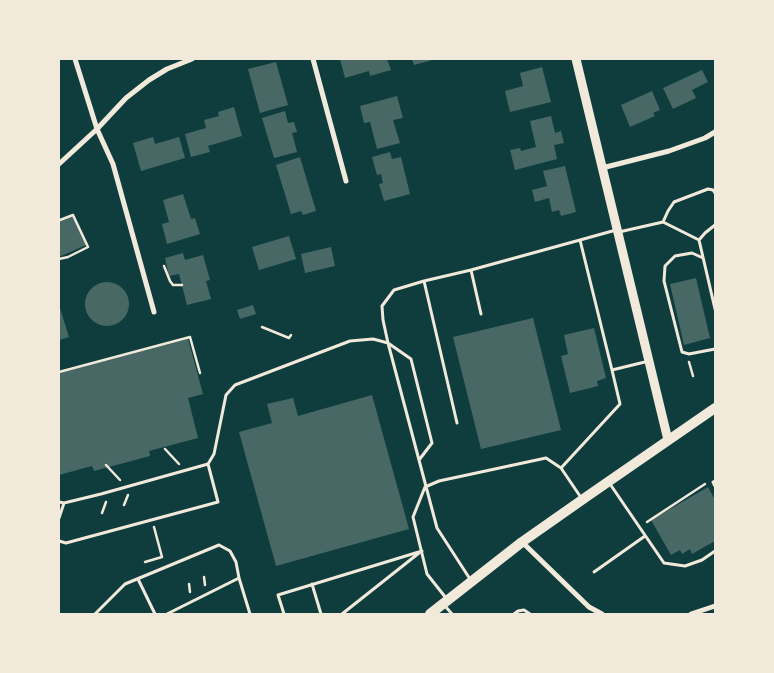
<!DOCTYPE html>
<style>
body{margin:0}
#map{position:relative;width:774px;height:673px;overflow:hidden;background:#0f3d3e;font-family:"Varela Round",sans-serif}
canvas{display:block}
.frame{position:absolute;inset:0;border:60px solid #f1e9da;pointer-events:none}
</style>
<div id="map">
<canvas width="774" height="673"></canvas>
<div class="frame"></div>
</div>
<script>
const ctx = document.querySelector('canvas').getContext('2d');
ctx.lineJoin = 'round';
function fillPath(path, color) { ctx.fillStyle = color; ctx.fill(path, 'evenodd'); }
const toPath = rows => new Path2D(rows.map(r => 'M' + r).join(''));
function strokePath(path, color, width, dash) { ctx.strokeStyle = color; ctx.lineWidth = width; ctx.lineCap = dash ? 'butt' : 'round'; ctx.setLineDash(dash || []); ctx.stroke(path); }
fillPath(toPath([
 [340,59,387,59,391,70,370,76,369,71,345,78],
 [412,59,436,59,414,65],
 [276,62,288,105,260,113,248,69],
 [542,67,551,102,510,112,505,91,523,86,520,73],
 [702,70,708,82,692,90,696,98,673,109,663,88],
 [652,91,660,110,653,113,655,116,630,127,621,105],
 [397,96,403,118,393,120,400,143,377,149,370,122,364,123,360,106],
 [234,107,242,136,208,146,210,152,191,157,185,134,206,128,204,120,219,116,218,112],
 [285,111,288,123,294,122,297,132,292,133,297,152,274,158,262,118],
 [551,116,555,133,561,131,564,143,554,145,557,159,515,170,510,150,520,148,521,151,536,147,530,121],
 [153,137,155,144,179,137,185,158,141,171,133,143],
 [390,152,392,159,401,157,410,194,384,201,379,184,383,183,381,174,377,175,372,157],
 [300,157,316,211,303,215,301,211,291,214,276,165],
 [565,166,576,212,561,216,559,210,552,212,549,198,535,202,532,190,547,186,543,171],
 [183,194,191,219,195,218,200,234,167,244,162,224,169,222,163,200],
 [73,216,86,245,59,257,59,222],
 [289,236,296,259,259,270,252,247],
 [331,247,335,266,305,273,301,254],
 [183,253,185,260,203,255,210,280,206,281,211,299,187,305,179,274,169,276,165,258],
 [696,278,710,338,684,345,670,284],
 '85 304a22 22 0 1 1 44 0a22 22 0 1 1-44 0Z',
 [59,305,69,337,59,340],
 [253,305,256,314,240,319,237,310],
 [533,318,561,430,481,449,453,337],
 [594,328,606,378,597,381,598,386,570,393,561,356,568,354,564,335],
 [188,339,203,394,188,398,198,438,149,451,150,456,94,471,92,466,59,475,59,373],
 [372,395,409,529,276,566,239,432,272,423,267,404,293,398,298,416],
 [708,487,715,500,715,541,692,554,690,549,682,554,680,550,671,555,651,520]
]), '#486865');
strokePath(toPath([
 [59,259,68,257,88,247,73,215,60,220],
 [164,266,170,281,173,285,182,285],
 [262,327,289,338,291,335],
 [689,362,693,376],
 [59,372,190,337,200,373],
 [165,449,179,464],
 [106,465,120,480],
 [124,505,128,495],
 [102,513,106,502],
 [647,522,705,484],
 [145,562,162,557,154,527],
 [204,577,205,585],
 [189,584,190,592]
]), '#f1e9da', 2.5);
strokePath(toPath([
 [663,222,699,240],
 [715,225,705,233,699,240,715,309],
 [616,230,580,240,612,370,649,361],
 [619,232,663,222,668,211,674,202,708,189,713,190,715,193],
 [703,258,692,253,675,256,665,266,664,281,682,352,689,354,715,349],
 [471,270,580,240],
 [457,423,424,281,471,270,481,314],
 [419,460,432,443,411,359,388,343,383,320,382,306,394,290,424,281],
 [561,468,620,404,612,370],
 [715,481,713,482,715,486],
 [610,484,664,563,685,566,702,560,715,551],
 [59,502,64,503,101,494,208,464,214,454,226,395,235,385,350,341,373,339,388,343,437,528,470,579],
 [59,518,64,503],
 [59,541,66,543,218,502,208,464],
 [594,572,645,536],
 [138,579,155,614],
 [312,584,321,614],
 [446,598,427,574,413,517,425,487,439,481,546,458,561,468,582,499],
 [445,606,452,614],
 [95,614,125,584,219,545,230,551,236,562,239,578,250,614],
 [167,614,239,578],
 [284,614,278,595,422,551],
 [342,614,419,553],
 [514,614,518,611,524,610,530,614]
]), '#f1e9da', 3);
strokePath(toPath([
 [75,59,97,129,113,164,154,312],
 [313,59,346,181],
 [59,164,97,129,126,98,149,80,167,69,192,59],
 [602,168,669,151,705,138,715,132],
 [522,542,589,607,602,614],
 [691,614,715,606]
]), '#f1e9da', 5);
strokePath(toPath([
 [576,59,668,440]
]), '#f1e9da', 9);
strokePath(toPath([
 [430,614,522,542,589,495,715,408]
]), '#f1e9da', 10);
</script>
